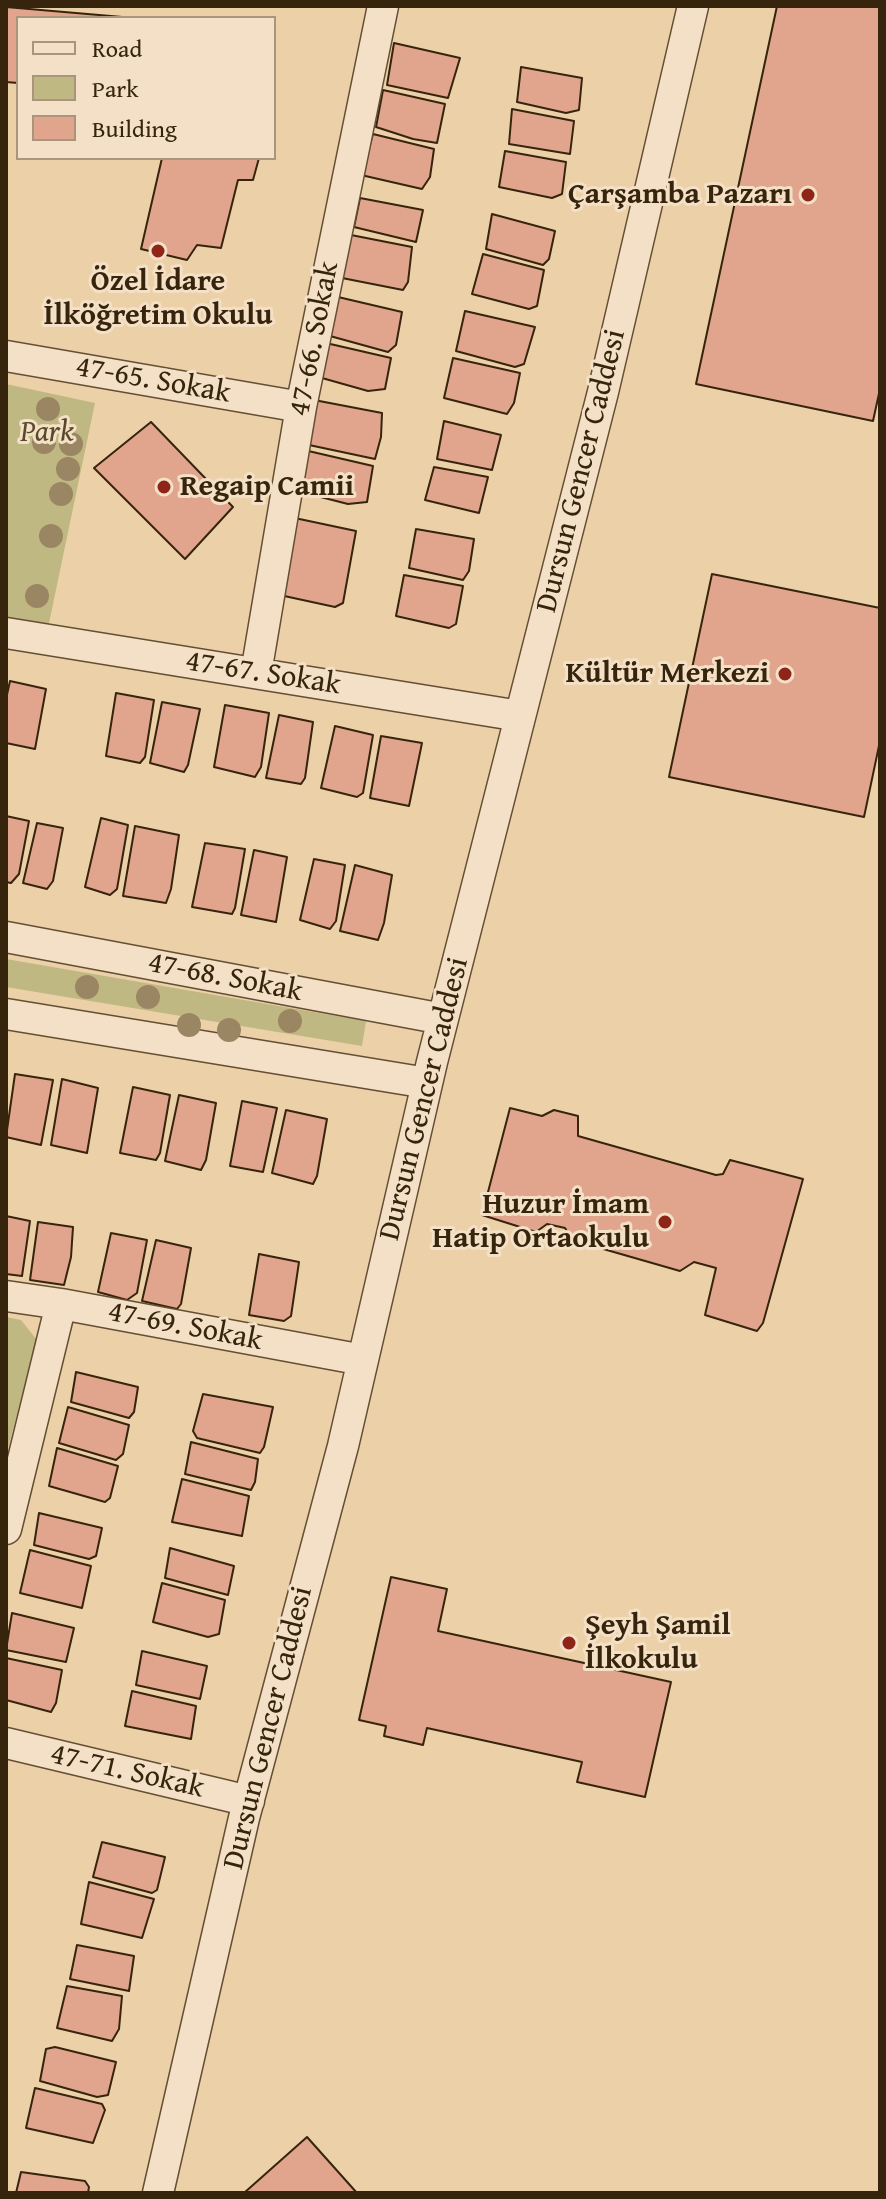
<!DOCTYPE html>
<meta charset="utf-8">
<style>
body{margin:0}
#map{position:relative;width:886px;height:2199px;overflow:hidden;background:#ecd0a8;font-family:"Gentium Book Plus",serif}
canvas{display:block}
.frame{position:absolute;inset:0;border:8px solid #37240d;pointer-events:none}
.legend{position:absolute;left:16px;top:16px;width:260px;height:144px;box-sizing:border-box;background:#f3e0c6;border:2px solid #a8957c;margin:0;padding:10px 14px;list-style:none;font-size:24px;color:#37240d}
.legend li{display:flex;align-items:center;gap:16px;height:40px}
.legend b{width:40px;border:2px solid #a8957c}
</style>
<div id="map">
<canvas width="886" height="2199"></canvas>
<div class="frame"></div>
<ul class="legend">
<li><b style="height:10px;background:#f3e0c6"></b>Road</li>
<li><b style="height:22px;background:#c0b882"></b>Park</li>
<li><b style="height:22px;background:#e0a58c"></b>Building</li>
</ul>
</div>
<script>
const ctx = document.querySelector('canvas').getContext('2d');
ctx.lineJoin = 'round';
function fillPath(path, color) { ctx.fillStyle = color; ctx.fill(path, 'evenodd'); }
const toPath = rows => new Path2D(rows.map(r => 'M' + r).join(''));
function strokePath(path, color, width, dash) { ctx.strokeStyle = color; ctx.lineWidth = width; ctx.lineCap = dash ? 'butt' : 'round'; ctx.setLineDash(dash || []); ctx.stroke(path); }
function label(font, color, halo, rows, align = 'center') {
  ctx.font = font + ' "Gentium Book Plus",serif'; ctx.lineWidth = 6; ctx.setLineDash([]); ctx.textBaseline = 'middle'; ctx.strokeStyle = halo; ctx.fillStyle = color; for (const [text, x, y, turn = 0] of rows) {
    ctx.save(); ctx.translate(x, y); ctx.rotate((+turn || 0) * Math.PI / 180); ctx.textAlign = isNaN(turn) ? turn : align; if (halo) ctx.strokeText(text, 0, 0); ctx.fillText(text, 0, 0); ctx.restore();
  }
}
fillPath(toPath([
 [6,384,95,403,48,628,6,619],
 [6,959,366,1021,362,1046,6,987],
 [6,1317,21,1320,37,1340,6,1455]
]), '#c0b882');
const building = toPath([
 [777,6,880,6,880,389,873,421,696,384,777,6],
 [6,7,134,18,18,18,18,83,6,82,6,7],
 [394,43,460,58,448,98,387,85,394,43],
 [521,67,582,78,579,110,566,113,517,102,521,67],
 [383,90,445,104,437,143,413,139,376,127,383,90],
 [512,109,574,121,570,154,509,144,512,109],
 [373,134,434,149,430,177,422,189,361,175,373,134],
 [505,151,566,162,562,194,552,198,499,187,505,151],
 [162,158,259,158,253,180,238,180,221,248,197,245,187,260,141,249,162,158],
 [360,198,423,210,416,242,354,227,360,198],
 [492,214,555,231,549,259,543,265,486,249,492,214],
 [351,235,412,247,408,282,403,290,342,278,351,235],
 [483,254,544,270,537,306,529,309,472,294,483,254],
 [338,297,402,312,396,345,388,352,330,336,338,297],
 [465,311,535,327,524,364,515,367,456,351,465,311],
 [326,343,391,358,385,389,368,391,322,378,326,343],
 [453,358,520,373,514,403,507,414,444,398,453,358],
 [314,400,382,413,381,437,375,459,309,445,314,400],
 [444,421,501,435,492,470,437,459,444,421],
 [151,422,233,507,185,559,94,468,151,422],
 [304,450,373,466,367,502,348,504,297,491,304,450],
 [434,467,488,477,479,513,425,500,434,467],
 [290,517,356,531,343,603,335,607,275,594,290,517],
 [416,529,474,539,469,571,463,580,409,568,416,529],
 [712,574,880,608,880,741,864,817,669,777,712,574],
 [404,575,463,586,456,624,449,628,396,616,404,575],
 [10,681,46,689,35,749,6,743,6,699,10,681],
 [116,693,154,700,145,757,140,763,106,756,116,693],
 [162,702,200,709,188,765,184,772,150,763,162,702],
 [225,705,269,713,261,767,255,777,214,767,225,705],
 [279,715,313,722,305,778,301,784,266,778,279,715],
 [335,726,373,735,363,793,357,797,321,788,335,726],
 [381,736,422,743,409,806,370,798,381,736],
 [6,816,29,821,19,874,11,883,6,882,6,816],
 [101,818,128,825,117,889,110,895,85,887,101,818],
 [37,823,63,828,53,881,47,889,23,883,37,823],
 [135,826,179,835,171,889,166,903,123,896,135,826],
 [205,843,245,849,235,908,232,914,192,907,205,843],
 [254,850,287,857,276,922,241,915,254,850],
 [314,859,345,865,336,921,330,929,300,920,314,859],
 [355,865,392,875,384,923,378,940,340,931,355,865],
 [15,1074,53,1080,41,1145,6,1137,15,1074],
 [62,1079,98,1088,87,1153,51,1145,62,1079],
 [133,1087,170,1095,160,1153,156,1160,120,1153,133,1087],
 [179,1095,216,1103,206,1160,201,1170,165,1161,179,1095],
 [242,1101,277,1108,263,1172,230,1166,242,1101],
 [510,1108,542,1116,554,1110,578,1116,578,1136,716,1175,723,1174,730,1160,803,1179,763,1323,757,1331,705,1315,716,1268,694,1262,680,1271,572,1240,565,1228,547,1224,536,1232,482,1215,510,1108],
 [286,1110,327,1119,317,1176,313,1184,272,1173,286,1110],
 [6,1216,30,1221,22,1276,6,1274,6,1216],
 [38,1222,73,1227,71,1257,64,1285,30,1280,38,1222],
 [111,1233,147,1240,137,1293,127,1300,98,1292,111,1233],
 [156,1240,191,1248,181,1304,177,1309,142,1301,156,1240],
 [259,1254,299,1262,291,1316,284,1321,249,1315,259,1254],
 [76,1372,138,1387,134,1412,129,1418,71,1402,76,1372],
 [203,1394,273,1407,264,1447,260,1453,197,1438,193,1431,203,1394],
 [68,1407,129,1425,123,1454,116,1460,59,1443,68,1407],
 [191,1442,258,1459,255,1482,251,1490,185,1474,191,1442],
 [57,1448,118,1466,110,1498,105,1502,49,1486,57,1448],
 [182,1479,249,1496,242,1536,172,1522,182,1479],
 [39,1513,102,1528,96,1556,89,1559,34,1545,39,1513],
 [170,1548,234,1566,228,1595,165,1578,170,1548],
 [30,1550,91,1566,82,1608,20,1593,30,1550],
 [391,1577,447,1589,438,1631,671,1682,645,1797,577,1782,582,1762,427,1728,423,1745,384,1736,386,1726,359,1720,391,1577],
 [162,1583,225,1600,219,1634,208,1637,153,1622,162,1583],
 [12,1613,74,1628,66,1662,6,1650,12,1613],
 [142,1651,207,1666,200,1699,136,1685,142,1651],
 [6,1658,62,1670,56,1703,51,1712,6,1700,6,1658],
 [132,1691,196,1706,191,1739,125,1726,132,1691],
 [102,1842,165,1857,157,1890,152,1893,93,1877,102,1842],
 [89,1882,154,1899,142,1938,81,1924,89,1882],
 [77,1945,134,1956,129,1991,70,1979,77,1945],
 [67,1986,122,1996,119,2029,112,2041,57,2028,67,1986],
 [55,2047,116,2062,108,2095,97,2097,40,2081,46,2049,55,2047],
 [35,2088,102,2104,105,2110,93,2143,26,2128,35,2088],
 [307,2137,357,2193,244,2193,307,2137],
 [21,2172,85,2181,89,2187,88,2193,16,2193,21,2172]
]);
fillPath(building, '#e0a58c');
strokePath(building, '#37240d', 2);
const street = toPath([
 [6,356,301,407],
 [6,633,520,716],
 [256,673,301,407,383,6],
 [6,937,443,1019],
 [6,1014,427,1083],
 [6,1296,61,1304,363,1360],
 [6,1529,61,1304],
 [6,1743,249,1801],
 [158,2193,244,1818,343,1446,432,1062,603,392,693,6]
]);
strokePath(street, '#644f34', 33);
strokePath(street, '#f3e0c6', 30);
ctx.fillStyle = '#9b8663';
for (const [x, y] of [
 [48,409],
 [44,442],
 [71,444],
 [68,469],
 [61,494],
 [51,536],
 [37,596],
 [87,987],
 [148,997],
 [290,1021],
 [189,1025],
 [229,1030]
]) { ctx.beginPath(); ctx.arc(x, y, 12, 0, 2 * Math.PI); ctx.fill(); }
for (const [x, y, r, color] of [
 [808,195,8,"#8f2418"],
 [158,251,8,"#8f2418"],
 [164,487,8,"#8f2418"],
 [785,674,8,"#8f2418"],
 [665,1222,8,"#8f2418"],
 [569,1643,8,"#8f2418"]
]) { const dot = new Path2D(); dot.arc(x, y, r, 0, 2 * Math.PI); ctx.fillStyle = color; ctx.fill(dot); strokePath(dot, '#f3e0c6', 3); }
label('bold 30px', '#37240d', '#f3e0c6', [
 ["Çarşamba Pazarı",792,195],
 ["Özel İdare",158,282,"center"],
 ["İlköğretim Okulu",158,316,"center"],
 ["Regaip Camii",180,487,"left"],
 ["Kültür Merkezi",769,674],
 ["Huzur İmam",649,1205],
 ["Hatip Ortaokulu",649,1239],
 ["Şeyh Şamil",585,1626,"left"],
 ["İlkokulu",585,1660,"left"]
], 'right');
label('30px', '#37240d', '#f3e0c6', [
 ["47-66. Sokak",315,339,-79],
 ["47-65. Sokak",153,381,10],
 ["Dursun Gencer Caddesi",582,471,-76],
 ["47-67. Sokak",263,674,9],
 ["47-68. Sokak",225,978,11],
 ["Dursun Gencer Caddesi",425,1099,-76],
 ["47-69. Sokak",185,1327,11],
 ["Dursun Gencer Caddesi",269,1728,-76],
 ["47-71. Sokak",127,1772,13]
]);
label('italic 30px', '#59492a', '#f3e0c6', [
 ["Park",47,433]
]);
</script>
